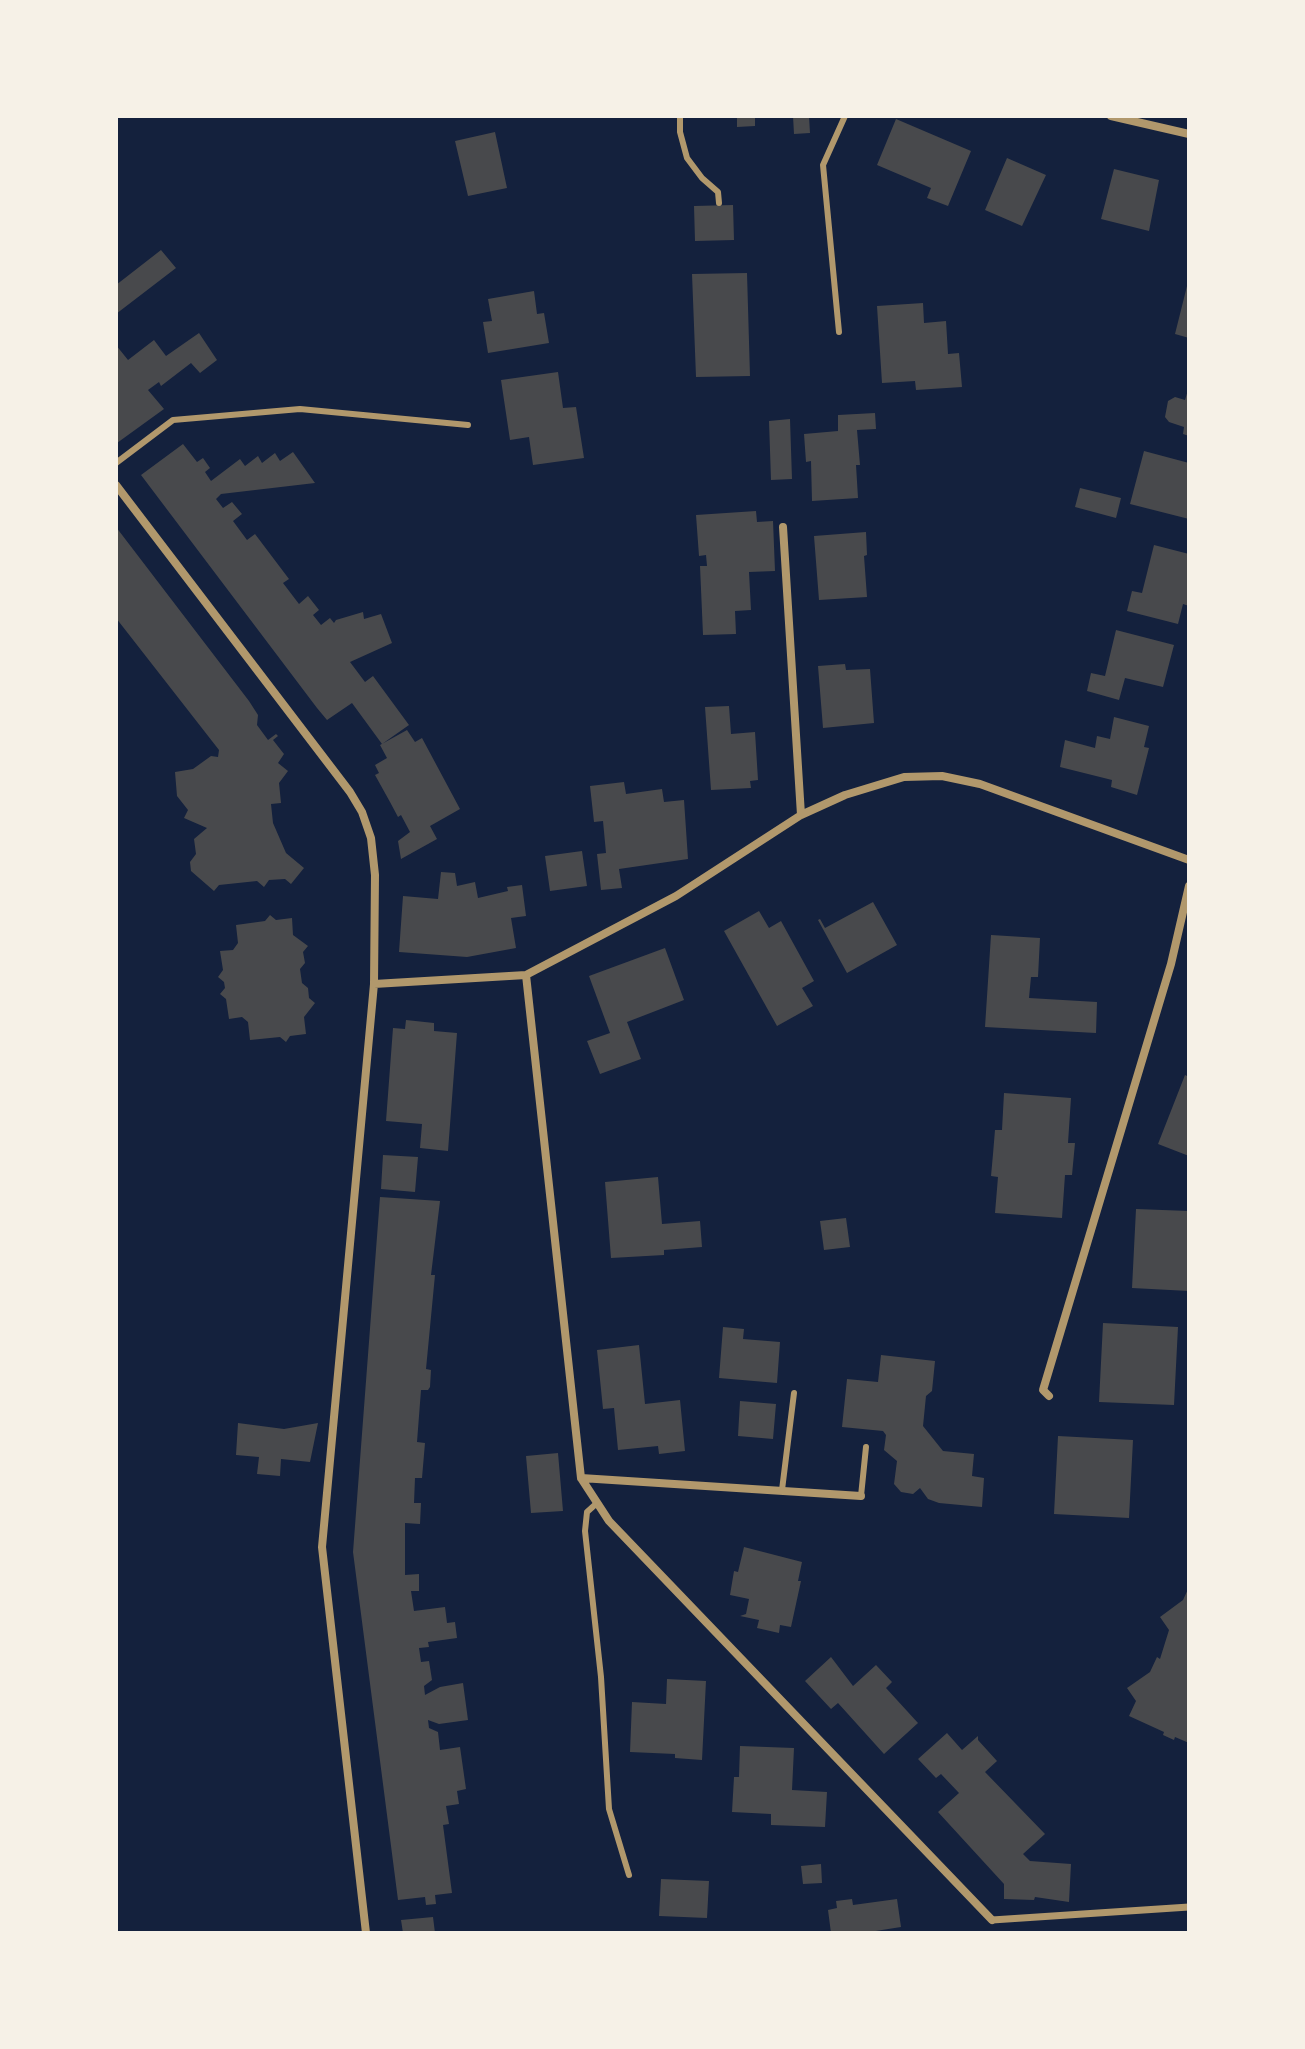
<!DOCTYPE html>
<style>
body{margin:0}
#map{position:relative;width:1305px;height:2049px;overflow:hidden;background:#14213d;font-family:"Open Sans",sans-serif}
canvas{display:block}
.frame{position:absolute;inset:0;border:118px solid #f6f1e7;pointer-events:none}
</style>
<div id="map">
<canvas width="1305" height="2049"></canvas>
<div class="frame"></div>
</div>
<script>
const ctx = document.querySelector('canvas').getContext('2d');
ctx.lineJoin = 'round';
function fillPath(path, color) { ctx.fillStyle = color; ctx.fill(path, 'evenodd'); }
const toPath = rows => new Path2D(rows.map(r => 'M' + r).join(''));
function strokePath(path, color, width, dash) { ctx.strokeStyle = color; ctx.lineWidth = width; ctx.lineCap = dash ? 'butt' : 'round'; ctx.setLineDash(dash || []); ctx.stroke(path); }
fillPath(toPath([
 [737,116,755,116,755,126,737,127],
 [793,116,809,116,810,133,794,134],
 [896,119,971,151,948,206,927,198,931,188,877,165],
 [495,132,507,188,468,196,455,141],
 [1007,158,1046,175,1022,226,985,210],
 [1114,169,1159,180,1149,231,1101,219],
 [733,205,734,240,695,241,694,206],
 [161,250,176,268,116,314,116,285],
 [747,273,750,376,696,377,692,274],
 [1188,282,1189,282,1189,338,1175,334],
 [534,291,537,314,544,313,549,343,488,353,483,322,492,321,488,299],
 [923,303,924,323,946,321,948,354,959,353,962,387,916,390,915,381,882,383,877,306],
 [199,333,217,360,200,373,191,363,161,386,159,382,148,390,164,409,117,443,116,345,128,360,154,340,166,356],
 [558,372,563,408,576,407,584,458,533,465,529,437,510,440,501,380],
 [1188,390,1189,390,1189,436,1183,434,1184,427,1169,422,1165,417,1168,401,1175,397,1185,400],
 [875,413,876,429,857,430,860,465,856,465,858,498,812,501,811,461,806,462,804,434,838,431,838,415],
 [790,419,792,479,771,480,769,421],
 [183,444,197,462,203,458,210,468,205,472,211,481,240,459,245,466,258,456,262,463,275,453,280,461,293,452,315,483,221,494,216,499,223,508,232,502,242,514,233,521,247,540,255,534,289,579,283,583,299,604,308,596,319,610,313,615,321,625,330,618,334,623,336,620,363,612,364,619,381,614,392,643,350,662,365,682,373,676,409,725,382,744,352,703,327,720,317,708,141,475],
 [1144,451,1189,463,1189,519,1130,504],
 [1080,488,1121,498,1116,518,1075,507],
 [756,511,757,522,773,521,775,571,749,572,751,610,735,611,736,634,703,635,700,566,707,566,706,555,699,556,696,515],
 [116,527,249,701,258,715,257,725,268,740,276,734,278,736,273,740,284,754,278,763,288,771,279,783,281,803,271,804,273,823,286,853,304,868,291,884,285,879,269,880,264,887,257,881,219,885,214,891,191,871,190,862,196,854,194,839,207,828,184,818,188,810,177,796,175,772,193,769,211,756,218,757,219,750,116,618],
 [866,532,867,555,864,556,867,597,819,600,814,536],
 [1154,545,1189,554,1189,606,1183,604,1178,624,1127,611,1132,591,1142,593],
 [1116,630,1174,645,1163,687,1125,678,1119,700,1087,691,1091,673,1105,676],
 [845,664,846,670,870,669,874,723,823,728,818,666],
 [729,706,731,734,755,732,758,780,750,781,751,788,711,790,705,707],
 [1114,717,1149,726,1144,747,1149,748,1137,795,1111,787,1112,780,1060,767,1065,740,1095,748,1097,736,1110,739],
 [407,730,415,742,422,738,460,809,430,826,437,839,401,859,398,841,410,832,401,815,398,817,390,802,375,775,379,773,375,765,387,758,380,745],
 [624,782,626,794,662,789,664,802,684,800,688,859,619,869,622,888,601,890,597,854,606,853,603,821,594,822,590,786],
 [582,851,587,886,550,891,545,856],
 [441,872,455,873,457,886,475,882,478,898,508,891,507,887,522,885,526,916,511,918,516,948,467,957,399,952,403,896,438,899],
 [873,902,897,945,847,973,818,920,820,919,825,928],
 [759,911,769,928,781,921,814,981,802,988,813,1006,777,1026,724,931],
 [270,915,276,920,292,918,293,935,308,946,303,952,305,963,300,969,302,983,308,988,309,998,315,1003,304,1017,306,1034,290,1036,286,1042,280,1037,250,1040,248,1022,242,1017,229,1019,226,999,220,994,225,988,224,982,218,977,223,970,220,951,233,950,238,943,236,925,265,921],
 [991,935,1040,938,1038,977,1031,977,1029,998,1097,1002,1096,1033,985,1027],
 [665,948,684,1000,627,1022,641,1059,600,1074,587,1041,610,1033,589,976],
 [406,1020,434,1023,434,1031,457,1033,448,1151,420,1148,422,1124,386,1121,393,1028,405,1029],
 [1185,1075,1189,1077,1189,1156,1158,1144],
 [1004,1093,1071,1098,1068,1143,1075,1143,1072,1175,1065,1175,1062,1218,995,1213,998,1177,991,1176,993,1154,995,1130,1002,1130],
 [383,1155,418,1157,415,1192,381,1189],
 [658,1177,662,1224,700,1221,702,1247,664,1250,664,1255,611,1258,605,1182],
 [380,1197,440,1201,431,1275,435,1275,426,1369,431,1370,430,1387,428,1390,421,1390,417,1442,425,1443,422,1478,415,1478,414,1503,421,1503,420,1524,405,1523,405,1575,419,1574,419,1591,411,1591,414,1611,445,1607,447,1623,455,1622,457,1638,428,1642,429,1647,419,1648,421,1662,429,1661,432,1680,424,1686,425,1695,440,1687,463,1683,468,1720,439,1724,428,1720,429,1728,438,1732,440,1750,460,1747,466,1789,457,1791,459,1804,446,1806,449,1824,443,1825,452,1893,435,1895,436,1904,426,1905,425,1897,398,1900,353,1552],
 [1136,1209,1189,1211,1189,1291,1132,1288],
 [846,1218,850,1247,824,1250,820,1221],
 [1103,1323,1178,1327,1174,1405,1099,1402],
 [723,1327,744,1329,743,1339,780,1342,777,1383,719,1378],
 [639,1345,645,1404,680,1400,685,1451,659,1454,658,1446,618,1450,614,1408,603,1409,597,1350],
 [881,1355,935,1361,932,1391,926,1396,923,1426,943,1451,974,1454,972,1476,984,1478,982,1507,939,1503,928,1499,920,1488,913,1494,901,1492,894,1484,897,1461,884,1450,886,1435,883,1431,842,1427,847,1379,878,1382],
 [740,1401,776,1404,773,1439,738,1436],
 [238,1423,284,1429,318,1423,310,1462,281,1459,280,1476,257,1474,259,1457,236,1455],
 [1058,1436,1133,1440,1129,1518,1054,1514],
 [558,1453,563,1511,531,1513,526,1456],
 [744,1547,802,1562,798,1581,801,1581,791,1627,780,1625,779,1633,757,1628,759,1620,740,1616,746,1614,749,1599,730,1595,734,1571,738,1572],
 [1189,1587,1189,1743,1175,1737,1174,1740,1163,1735,1164,1732,1129,1716,1136,1701,1127,1688,1150,1672,1157,1657,1160,1659,1169,1630,1160,1617,1183,1600],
 [831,1657,853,1686,876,1665,892,1682,886,1688,918,1723,884,1754,838,1703,831,1709,805,1681],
 [667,1679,706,1681,702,1760,675,1758,675,1754,630,1752,632,1702,666,1704],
 [947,1733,962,1750,978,1736,978,1740,997,1761,985,1772,1045,1834,1023,1854,1030,1861,1071,1864,1069,1902,1035,1897,1034,1900,1004,1899,1004,1884,938,1812,959,1793,941,1774,936,1778,918,1759],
 [740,1746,794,1748,792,1790,827,1792,825,1827,771,1825,771,1814,732,1812,734,1777,739,1777],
 [821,1864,822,1883,803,1884,801,1866],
 [661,1879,709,1881,707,1918,659,1916],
 [852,1899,853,1905,897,1899,901,1927,863,1933,831,1933,828,1910,837,1908,836,1901],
 [433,1917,435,1933,403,1933,401,1920]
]), '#48494c');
strokePath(toPath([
 [680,116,680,132,687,158,702,178,718,192,719,203],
 [839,332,823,165,845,116],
 [116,463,173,420,300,409,468,425],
 [782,1490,794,1393],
 [861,1496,866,1447],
 [597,1503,587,1512,585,1531,601,1677,609,1809,629,1875]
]), '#b1986c', 6);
strokePath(toPath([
 [992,1920,1189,1907]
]), '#b1986c', 7);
strokePath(toPath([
 [1111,116,1189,134],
 [116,485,350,792,362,812,371,838,375,875,374,984,322,1547,366,1933],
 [783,527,801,815],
 [526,975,581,1478,609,1521,992,1920],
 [374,984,526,975,676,896,801,815,845,795,904,777,942,776,980,784,1189,860],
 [1049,1396,1043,1390,1171,964,1189,886],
 [581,1478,861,1496]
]), '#b1986c', 8);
</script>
